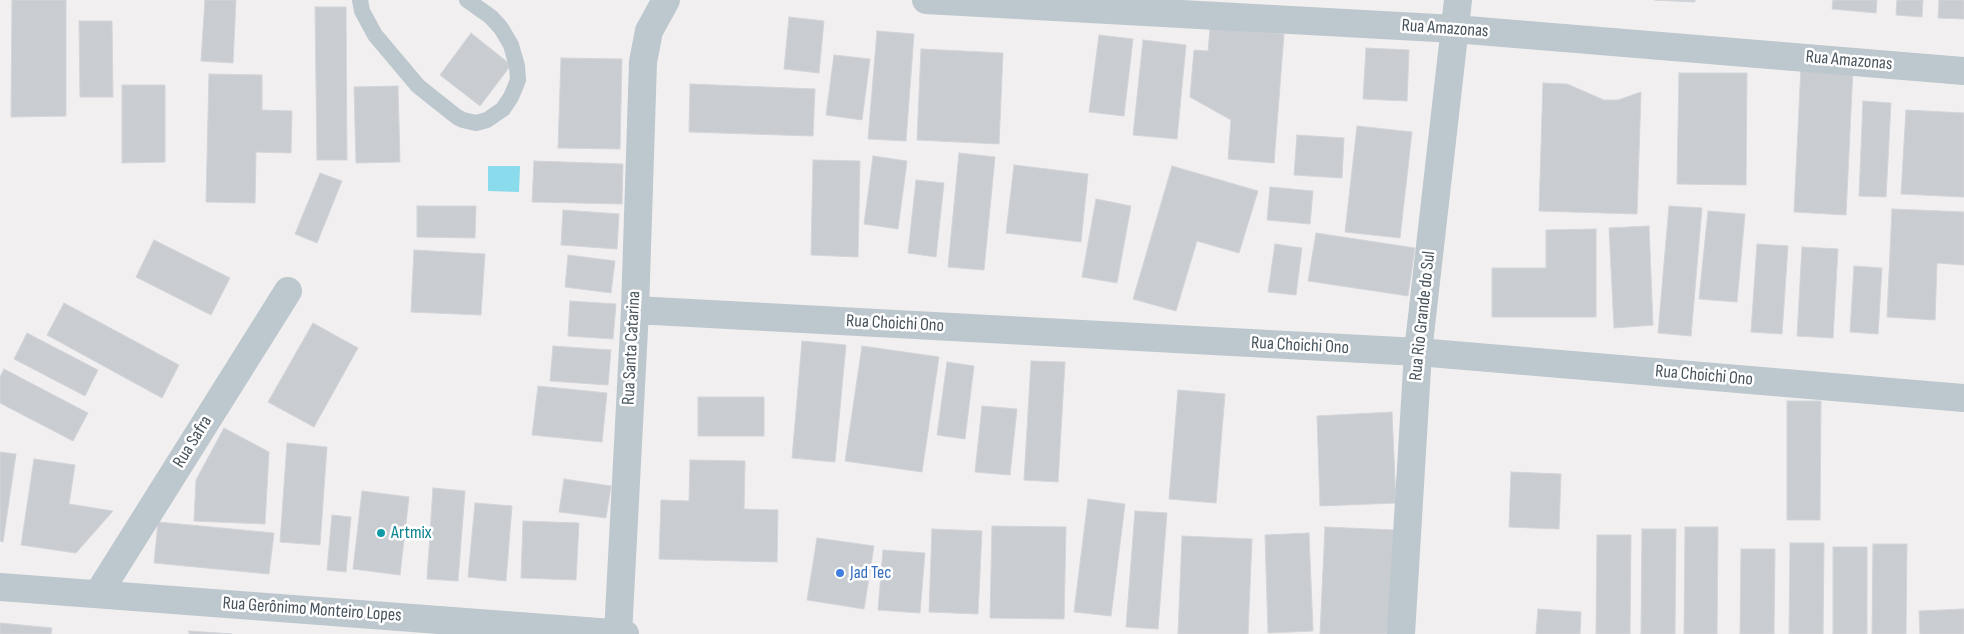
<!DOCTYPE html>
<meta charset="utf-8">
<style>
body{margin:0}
canvas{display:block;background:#f1efef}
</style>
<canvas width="1964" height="634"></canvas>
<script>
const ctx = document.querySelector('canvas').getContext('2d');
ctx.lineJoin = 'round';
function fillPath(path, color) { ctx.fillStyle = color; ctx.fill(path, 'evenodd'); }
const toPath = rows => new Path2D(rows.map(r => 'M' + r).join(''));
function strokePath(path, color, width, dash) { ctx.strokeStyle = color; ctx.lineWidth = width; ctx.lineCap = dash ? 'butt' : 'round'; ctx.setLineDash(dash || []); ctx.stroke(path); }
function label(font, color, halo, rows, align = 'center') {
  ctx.font = font + ' "Sofia Sans Condensed",sans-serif'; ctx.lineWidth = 5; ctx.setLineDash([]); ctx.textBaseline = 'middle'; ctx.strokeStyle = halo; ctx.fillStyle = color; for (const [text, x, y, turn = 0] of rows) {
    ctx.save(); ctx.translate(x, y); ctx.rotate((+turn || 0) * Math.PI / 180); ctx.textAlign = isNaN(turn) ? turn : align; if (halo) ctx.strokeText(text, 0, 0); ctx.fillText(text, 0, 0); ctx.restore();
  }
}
fillPath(toPath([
 [488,166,520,166,519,192,488,191]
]), '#8adbec');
const building = toPath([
 [12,0,66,0,66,116,11,117,12,0],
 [205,0,236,0,233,63,201,61,205,0],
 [1655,0,1695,0,1695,2,1655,0],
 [1833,0,1877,0,1876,13,1832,9,1833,0],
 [1897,0,1923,0,1922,17,1896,15,1897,0],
 [1939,0,1964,0,1964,19,1938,18,1939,0],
 [315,7,346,7,347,160,317,160,315,7],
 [789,17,824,21,819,73,784,69,789,17],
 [79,21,112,21,113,97,80,97,79,21],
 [1210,28,1284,34,1274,163,1228,159,1231,120,1190,97,1194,50,1208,51,1210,28],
 [877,31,914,34,906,141,868,139,877,31],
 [471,33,511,65,480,106,440,75,471,33],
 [1099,35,1133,39,1124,116,1089,112,1099,35],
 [1143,40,1186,45,1177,139,1133,135,1143,40],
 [1366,48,1409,50,1407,101,1363,99,1366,48],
 [921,49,1003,53,999,144,917,140,921,49],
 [834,55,870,59,862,120,826,115,834,55],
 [561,58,622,59,620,149,558,148,561,58],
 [1801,66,1853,69,1846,215,1794,212,1801,66],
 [1679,73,1747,73,1746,185,1677,184,1679,73],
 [209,74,262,75,262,110,292,111,291,153,256,152,255,203,206,202,209,74],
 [1543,83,1567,84,1604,100,1618,100,1641,92,1637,214,1539,211,1543,83],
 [690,84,815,89,813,136,689,132,690,84],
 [122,85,165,85,165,162,122,163,122,85],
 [398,86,400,162,356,163,354,87,398,86],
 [1863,101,1891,103,1886,197,1859,196,1863,101],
 [1906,110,1964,113,1964,197,1901,194,1906,110],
 [1357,126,1412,132,1400,238,1345,232,1357,126],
 [1297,135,1344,138,1342,178,1294,175,1297,135],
 [959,153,995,157,984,270,948,267,959,153],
 [873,156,907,161,898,229,864,224,873,156],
 [813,160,860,161,858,257,811,255,813,160],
 [534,161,623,164,622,204,532,202,534,161],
 [1014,165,1088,174,1081,242,1006,233,1014,165],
 [1172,166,1258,191,1239,253,1197,241,1176,311,1133,299,1172,166],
 [320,173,342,181,317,243,295,234,320,173],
 [916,180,944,183,936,257,908,253,916,180],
 [1270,187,1313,191,1310,224,1267,220,1270,187],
 [1096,199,1131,206,1117,283,1082,277,1096,199],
 [417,206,476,206,475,238,417,237,417,206],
 [1669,206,1702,208,1691,336,1658,333,1669,206],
 [1892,209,1964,212,1964,265,1937,263,1935,320,1887,317,1892,209],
 [563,210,619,214,617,249,561,245,563,210],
 [1708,211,1745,214,1737,302,1699,299,1708,211],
 [1649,226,1653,325,1614,328,1609,228,1649,226],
 [1596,229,1596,317,1492,317,1492,268,1546,268,1546,230,1596,229],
 [1316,233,1415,248,1408,296,1308,281,1316,233],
 [154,240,230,278,211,315,136,277,154,240],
 [1275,244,1302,248,1296,295,1268,292,1275,244],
 [1757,244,1788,246,1782,334,1751,332,1757,244],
 [1802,247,1838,249,1833,338,1797,336,1802,247],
 [414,250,485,254,481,315,411,312,414,250],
 [568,255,615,261,611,293,565,287,568,255],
 [1854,266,1882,268,1878,334,1850,332,1854,266],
 [570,301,616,304,613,339,568,336,570,301],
 [64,303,179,365,162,398,47,335,64,303],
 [313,323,358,348,314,427,268,402,313,323],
 [27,333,98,370,85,396,14,359,27,333],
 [802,341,846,345,835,462,792,458,802,341],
 [553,346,611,350,608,385,550,381,553,346],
 [862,346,939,357,922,472,845,461,862,346],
 [1031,361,1065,362,1058,482,1024,480,1031,361],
 [947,362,974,366,965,439,937,435,947,362],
 [4,369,88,413,73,441,0,403,0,377,4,369],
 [538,386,607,393,602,442,532,435,538,386],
 [1178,390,1225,394,1216,503,1169,499,1178,390],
 [698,397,764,397,764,436,698,436,698,397],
 [1787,401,1821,401,1820,520,1787,520,1787,401],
 [982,406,1017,409,1010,475,975,472,982,406],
 [1392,412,1396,503,1320,506,1317,416,1392,412],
 [224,428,269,452,265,524,194,521,196,480,224,428],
 [287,443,327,447,320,545,280,542,287,443],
 [0,452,16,454,3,542,0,541,0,452],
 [34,459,75,465,69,504,113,511,76,553,21,545,34,459],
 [690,460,745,461,744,509,778,510,777,562,659,559,661,500,689,501,690,460],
 [1511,472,1561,474,1559,529,1509,527,1511,472],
 [564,479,611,486,606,518,559,512,564,479],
 [433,488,465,491,458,581,427,579,433,488],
 [362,491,409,497,400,575,353,569,362,491],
 [1088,499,1125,504,1111,616,1074,612,1088,499],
 [475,503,512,506,506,581,468,577,475,503],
 [1135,511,1167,513,1158,629,1126,627,1135,511],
 [332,515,351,517,346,572,327,570,332,515],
 [523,521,579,523,576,580,521,578,523,521],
 [158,522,274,533,269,574,154,563,158,522],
 [992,526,1066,527,1064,619,990,618,992,526],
 [1325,527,1394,530,1389,634,1320,634,1325,527],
 [1685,527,1718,527,1717,634,1684,634,1685,527],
 [932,529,982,531,978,614,929,612,932,529],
 [1642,529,1676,529,1675,634,1641,634,1642,529],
 [1309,533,1313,631,1268,633,1265,535,1309,533],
 [1597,535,1631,535,1630,634,1596,634,1597,535],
 [1182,536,1252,539,1248,634,1178,634,1182,536],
 [817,538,874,546,864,609,807,600,817,538],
 [1790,543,1824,543,1823,634,1789,634,1790,543],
 [1873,544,1907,544,1906,634,1872,634,1873,544],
 [1833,547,1867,547,1867,634,1833,634,1833,547],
 [1741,549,1775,549,1774,634,1740,634,1741,549],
 [883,550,925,553,920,613,878,610,883,550],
 [1538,609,1581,612,1580,634,1536,634,1538,609],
 [1964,609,1964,634,1920,634,1919,611,1964,609],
 [0,623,52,628,51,634,0,634,0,623],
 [189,631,232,634,189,634,189,631]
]);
fillPath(building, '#c9ccd1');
strokePath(building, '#d3d5da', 1);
strokePath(toPath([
 [360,0,362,11,375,35,418,86,457,117,463,120,476,123,487,120,503,109,511,97,518,80,517,66,511,45,501,28,491,17,467,0]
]), '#bdc7ce', 16);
strokePath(toPath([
 [926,0,1455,29,1964,71],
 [635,310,1418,352,1964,398],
 [0,587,625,634],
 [98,594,288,291],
 [618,634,635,310,643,62,649,31,666,0],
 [1401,634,1418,352,1458,0]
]), '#bdc7ce', 28);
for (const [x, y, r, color] of [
 [381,533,5,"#0f9aa8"],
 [840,573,5,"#3f7fe0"]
]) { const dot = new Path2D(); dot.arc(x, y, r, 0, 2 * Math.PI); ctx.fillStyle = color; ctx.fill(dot); strokePath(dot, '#fff', 2); }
label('18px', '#47535c', '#fff', [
 ["Rua Amazonas",1445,29,4],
 ["Rua Amazonas",1849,61,5],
 ["Rua Rio Grande do Sul",1423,316,-84],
 ["Rua Choichi Ono",895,324,3],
 ["Rua Choichi Ono",1300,346,3],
 ["Rua Santa Catarina",632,348,-87],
 ["Rua Choichi Ono",1704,376,5],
 ["Rua Safra",193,442,-58],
 ["Rua Gerônimo Monteiro Lopes",312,610,4]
]);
label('18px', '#0d838f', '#fff', [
 ["Artmix",391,533]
], 'left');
label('18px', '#366cbe', '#fff', [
 ["Jad Tec",850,573]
], 'left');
</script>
